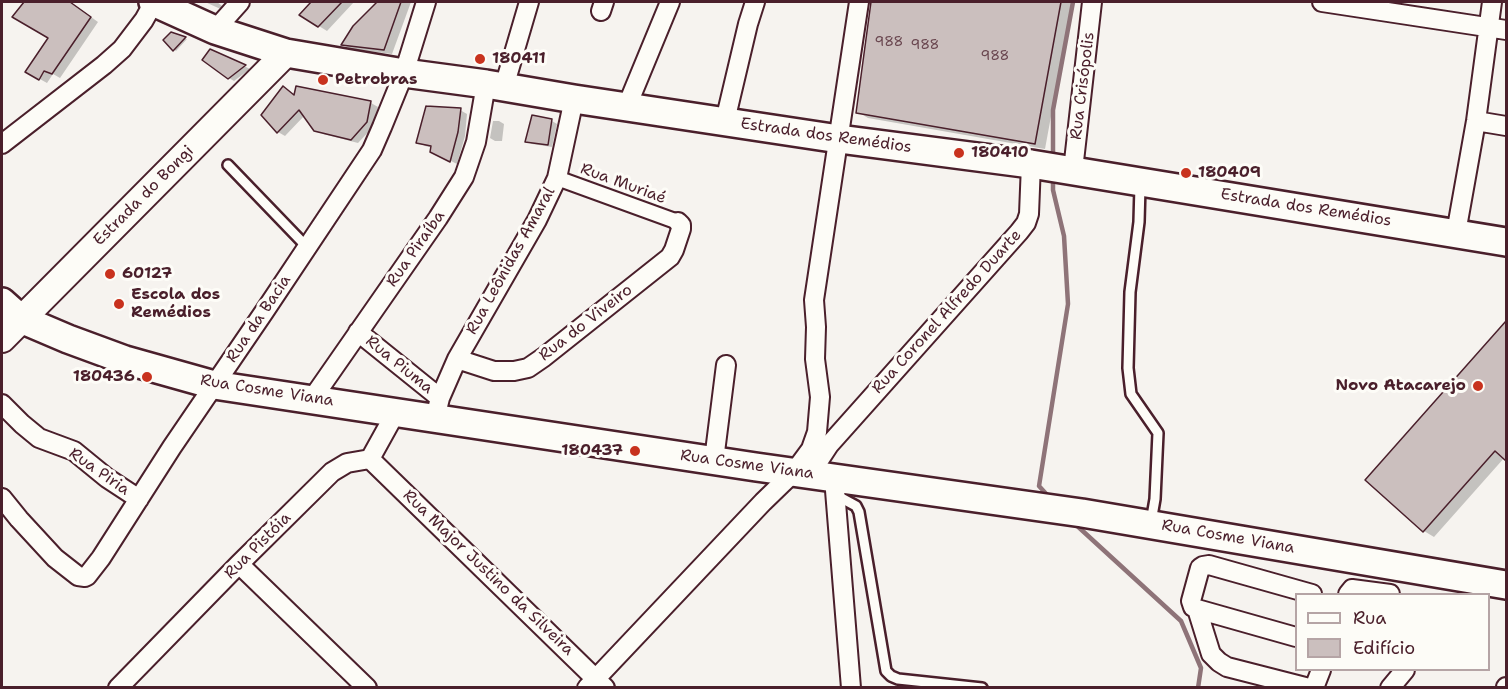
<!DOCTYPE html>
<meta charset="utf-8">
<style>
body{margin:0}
#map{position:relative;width:1508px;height:689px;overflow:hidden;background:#f6f3ef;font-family:"Shantell Sans",sans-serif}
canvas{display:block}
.frame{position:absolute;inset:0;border:3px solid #4a1f2b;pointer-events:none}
.legend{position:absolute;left:1295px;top:593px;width:195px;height:78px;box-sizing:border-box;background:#fdfcf7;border:2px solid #b5a4a5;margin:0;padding:8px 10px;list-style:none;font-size:18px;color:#4a1f2b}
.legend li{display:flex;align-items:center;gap:12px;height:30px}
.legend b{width:30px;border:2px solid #b5a4a5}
</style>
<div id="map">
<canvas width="1508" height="689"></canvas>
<div class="frame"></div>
<ul class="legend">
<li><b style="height:8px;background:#fdfcf7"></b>Rua</li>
<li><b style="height:16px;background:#cbbfbe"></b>Edifício</li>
</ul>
</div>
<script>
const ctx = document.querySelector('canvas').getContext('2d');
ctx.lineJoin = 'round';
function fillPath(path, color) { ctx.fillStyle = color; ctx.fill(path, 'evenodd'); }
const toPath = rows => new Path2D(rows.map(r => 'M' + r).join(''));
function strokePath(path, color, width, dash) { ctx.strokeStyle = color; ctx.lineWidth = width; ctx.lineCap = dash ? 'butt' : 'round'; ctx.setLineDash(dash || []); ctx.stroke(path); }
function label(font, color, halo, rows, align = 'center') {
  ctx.font = font + ' "Shantell Sans",sans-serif'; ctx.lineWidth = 6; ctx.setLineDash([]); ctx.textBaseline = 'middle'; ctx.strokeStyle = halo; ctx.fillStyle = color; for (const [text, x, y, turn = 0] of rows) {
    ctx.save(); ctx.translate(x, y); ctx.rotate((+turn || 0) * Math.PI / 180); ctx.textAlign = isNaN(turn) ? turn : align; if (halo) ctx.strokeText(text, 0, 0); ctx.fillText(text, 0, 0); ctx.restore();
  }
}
fillPath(toPath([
 [26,2,66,2,80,9,98,22,60,78,53,74,47,83,27,72,50,37,14,17],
 [205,2,217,2,226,9,225,11],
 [313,2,354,2,327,31,301,15],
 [379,2,411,2,392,54,351,49,343,45,354,27],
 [872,2,1072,2,1045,149,868,118,858,112],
 [172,34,187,39,176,51,174,49],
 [210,51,246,67,250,69,234,81,229,78],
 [283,88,296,96,371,103,378,107,374,126,358,143,323,134,315,130,305,115,285,136,278,132],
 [460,110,467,114,465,136,457,164,439,155,433,148,425,146,418,142],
 [533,117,552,121,557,124,552,147,532,144,527,141],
 [493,121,499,121,504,124,502,141,495,141,490,138],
 [1506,323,1506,459,1505,457,1434,537,1424,531,1367,480]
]), '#0003');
strokePath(toPath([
 [1053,157,1053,110,1073,2],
 [1049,497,1039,486,1068,304,1064,236,1053,190,1053,178],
 [1074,523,1181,621,1201,668,1198,688]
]), '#8e7378', 4.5);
const building = toPath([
 [24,2,70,2,91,17,52,74,44,71,39,80,25,72,48,38,12,17,24,2],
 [311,2,342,2,318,27,299,15,311,2],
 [377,2,401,2,384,50,341,45,353,26,377,2],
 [871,2,1061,2,1035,144,856,113,871,2],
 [171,32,186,37,173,51,163,40,171,32],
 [210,49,246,65,228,79,202,60,210,49],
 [283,86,294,95,296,86,371,101,367,122,351,140,314,131,299,110,277,133,261,115,283,86],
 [426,106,461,108,458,132,450,162,430,152,431,146,416,143,426,106],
 [532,115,552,119,548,145,525,142,532,115],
 [1506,321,1506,461,1495,451,1423,532,1365,480,1506,321]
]);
fillPath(building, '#cbbfbe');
strokePath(building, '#4a1f2b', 1.5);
const service = toPath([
 [228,165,307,247],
 [1140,186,1139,222,1130,292,1128,368,1131,394,1158,433,1155,499,1151,522],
 [834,494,856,506,859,512,886,671,891,676,898,679,982,688]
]);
const pedestrian = toPath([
 [557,178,678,222]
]);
const minor = toPath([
 [1322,2,1506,30],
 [601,11,604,2],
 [215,30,240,2],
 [504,87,529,2],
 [627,106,670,2],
 [725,121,748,24,755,2],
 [1476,121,1506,126],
 [2,144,104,65,122,49,144,20,154,2],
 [1073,170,1092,2],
 [1456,233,1476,121,1492,2],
 [358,332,440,398],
 [457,359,494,371,514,371,528,368,544,357,670,257,674,250,681,229,681,225,678,222],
 [312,399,438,218,464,177,476,142,486,84],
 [2,404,22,424,39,438,74,451,107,478,139,499],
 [435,418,440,398,457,359,537,220,557,178,574,99],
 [370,459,605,688],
 [370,459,396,412],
 [714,460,726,365],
 [810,474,829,445,1019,232,1026,223,1029,214,1031,164],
 [834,478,851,688],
 [2,498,19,519,55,558,78,576,85,577,87,576,101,558,172,447,264,312,372,150,382,127,404,73,426,2],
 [239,564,367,688],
 [1348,594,1352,589,1390,594],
 [1197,609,1211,654,1219,662,1227,667,1309,688],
 [1296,637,1197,609,1193,607,1191,601,1200,568,1203,566,1209,565,1312,594],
 [118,688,239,564,332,472,347,463,370,459],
 [587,688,763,502,794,472,811,449,817,432,820,397,815,359,816,327,814,300,859,2],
 [1314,688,1321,670],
 [1390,688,1405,670],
 [1506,688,1506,687]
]);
const secondary = toPath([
 [2,339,286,53]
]);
const primary = toPath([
 [153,2,215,30,286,53,404,73,486,84,574,99,839,139,1031,164,1506,242],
 [2,302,21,319,68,339,125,360,214,385,756,467,1082,513,1506,585]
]);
strokePath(service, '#4a1f2b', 14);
strokePath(pedestrian, '#4a1f2b', 18);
strokePath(minor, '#4a1f2b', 22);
strokePath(secondary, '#4a1f2b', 30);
strokePath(primary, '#4a1f2b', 32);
strokePath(service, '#fdfcf7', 9);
strokePath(pedestrian, '#fdfcf7', 14);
strokePath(minor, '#fdfcf7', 18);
strokePath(secondary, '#fdfcf7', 26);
strokePath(primary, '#fdfcf7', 27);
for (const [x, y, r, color] of [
 [480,59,6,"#c8321e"],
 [323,80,6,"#c8321e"],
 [959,153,6,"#c8321e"],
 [1186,173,6,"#c8321e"],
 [110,274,6,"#c8321e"],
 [119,304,6,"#c8321e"],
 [147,377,6,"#c8321e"],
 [1478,386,6,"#c8321e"],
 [635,451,6,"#c8321e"]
]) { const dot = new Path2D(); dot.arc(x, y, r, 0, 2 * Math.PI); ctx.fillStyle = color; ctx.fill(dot); strokePath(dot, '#fdfcf7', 2); }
label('14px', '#6a4750', null, [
 ["988",889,42],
 ["988",925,45],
 ["988",995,56]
]);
label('bold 16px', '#4a1f2b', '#fdfcf7', [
 ["180411",492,59],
 ["Petrobras",335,80],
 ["180410",971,153],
 ["180409",1198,173],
 ["60127",122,274],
 ["Escola dos",131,295],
 ["Remédios",131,313],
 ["180436",135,377,"right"],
 ["Novo Atacarejo",1466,386,"right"],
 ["180437",623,451,"right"]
], 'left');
label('16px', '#4a1f2b', '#fdfcf7', [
 ["Rua Crisópolis",1083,86,-83],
 ["Estrada dos Remédios",826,136,8],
 ["Rua Muriaé",623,184,20],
 ["Estrada do Bongi",144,196,-45],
 ["Estrada dos Remédios",1306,208,9],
 ["Rua Piraíba",416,249,-55],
 ["Rua Leônidas Amaral",511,261,-61],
 ["Rua Coronel Alfredo Duarte",947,312,-48],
 ["Rua da Bacia",259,319,-56],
 ["Rua do Viveiro",586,323,-38],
 ["Rua Piuma",399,365,39],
 ["Rua Cosme Viana",267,391,9],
 ["Rua Cosme Viana",747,465,8],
 ["Rua Piria",99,472,35],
 ["Rua Cosme Viana",1228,537,10],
 ["Rua Pistóia",258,546,-45],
 ["Rua Major Justino da Silveira",488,573,44]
]);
</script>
